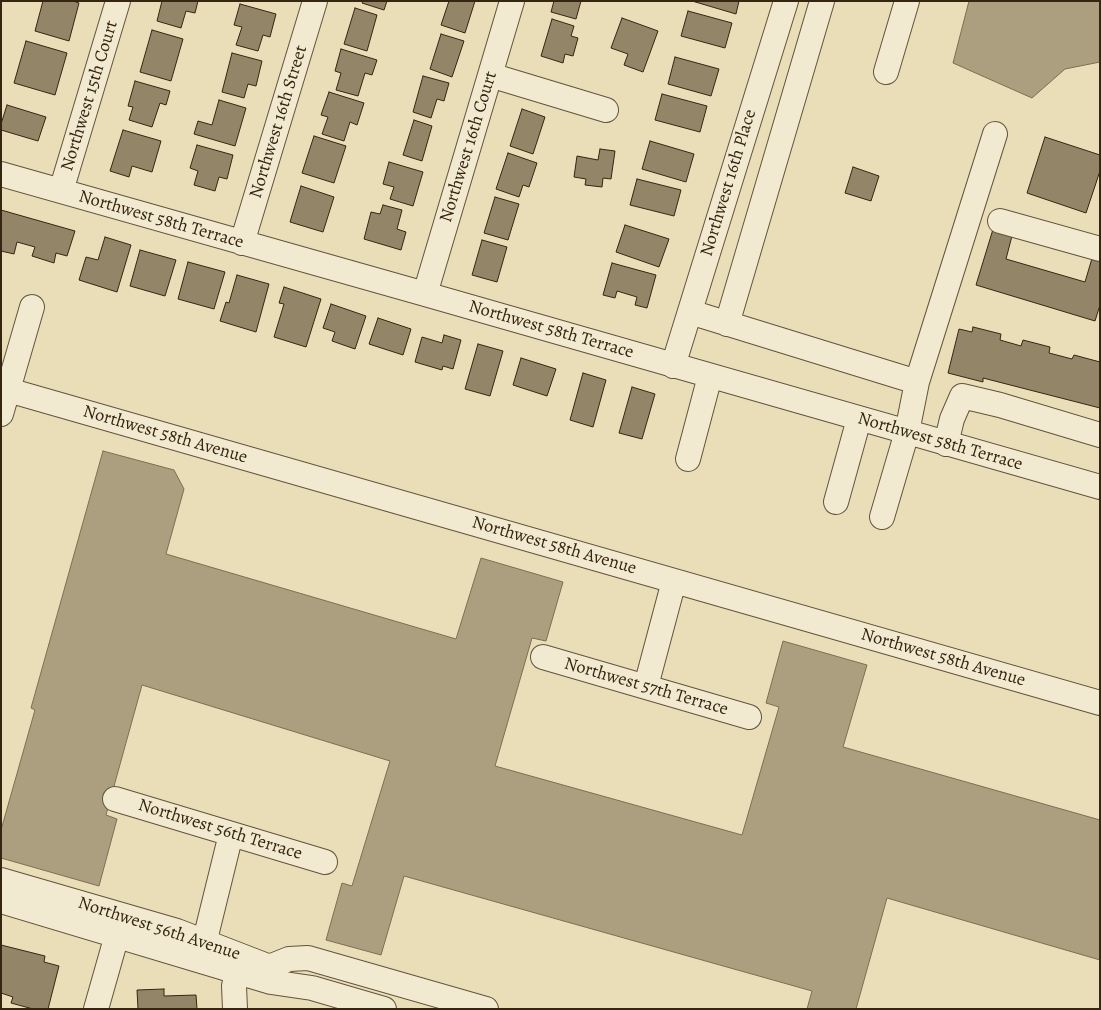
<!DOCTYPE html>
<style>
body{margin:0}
#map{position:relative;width:1101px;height:1010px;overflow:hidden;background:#e9deb8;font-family:Alegreya,serif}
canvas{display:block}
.frame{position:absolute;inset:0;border:2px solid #362511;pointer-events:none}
</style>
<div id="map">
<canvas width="1101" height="1010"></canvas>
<div class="frame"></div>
</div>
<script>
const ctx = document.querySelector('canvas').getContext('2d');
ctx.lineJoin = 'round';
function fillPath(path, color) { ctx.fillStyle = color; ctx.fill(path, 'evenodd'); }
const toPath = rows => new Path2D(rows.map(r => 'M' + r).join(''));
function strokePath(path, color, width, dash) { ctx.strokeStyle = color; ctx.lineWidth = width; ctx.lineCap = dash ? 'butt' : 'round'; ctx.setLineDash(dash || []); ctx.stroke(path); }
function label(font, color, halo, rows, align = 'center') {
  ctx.font = font + ' Alegreya,serif'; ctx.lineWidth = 4.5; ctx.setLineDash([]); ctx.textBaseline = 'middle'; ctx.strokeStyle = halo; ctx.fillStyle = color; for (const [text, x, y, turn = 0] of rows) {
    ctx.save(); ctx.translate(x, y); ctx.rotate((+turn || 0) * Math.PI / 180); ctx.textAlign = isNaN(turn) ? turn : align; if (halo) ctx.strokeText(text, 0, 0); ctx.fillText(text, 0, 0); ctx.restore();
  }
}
const water = toPath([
 [969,1,1100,1,1100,62,1065,69,1032,98,953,63,969,1],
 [103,451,174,470,184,489,166,554,456,639,481,558,563,582,546,641,532,638,495,766,742,835,779,707,766,703,783,641,867,665,843,747,1100,820,1100,960,887,898,856,1009,807,1009,812,991,404,876,381,955,326,940,342,883,352,886,390,761,142,685,106,815,117,819,99,886,1,858,1,830,35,710,31,708,103,451]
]);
fillPath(water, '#ac9f7f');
strokePath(water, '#7d6e53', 1);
const building = toPath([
 [43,1,73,1,79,3,69,41,35,31,43,1],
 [162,1,198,1,195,13,186,11,181,28,157,21,162,1],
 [363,1,387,1,384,10,362,3,363,1],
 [449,1,475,1,465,33,441,25,449,1],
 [554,1,581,1,576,19,551,12,554,1],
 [692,1,739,1,736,14,692,1],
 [240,4,276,14,270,37,263,35,258,51,236,45,242,27,234,25,240,4],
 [355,8,377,15,367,51,344,44,355,8],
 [688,11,732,23,725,48,681,36,688,11],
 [622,18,658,31,643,72,624,65,628,54,611,48,622,18],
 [552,19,574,26,571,36,578,38,573,56,565,54,563,63,541,56,552,19],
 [152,30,183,39,171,81,140,72,152,30],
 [441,34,464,41,452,77,430,69,441,34],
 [26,41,67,53,55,95,14,83,26,41],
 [341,49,377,60,372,75,365,73,358,96,336,90,341,73,335,71,341,49],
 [232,53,262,61,256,86,248,84,244,98,222,92,232,53],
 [675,57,719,69,711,96,668,84,675,57],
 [423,76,449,83,444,101,437,99,431,118,413,112,423,76],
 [135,81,170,91,166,105,160,103,152,127,129,120,133,107,128,106,135,81],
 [329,92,364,103,357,125,350,122,344,141,322,134,328,117,321,115,329,92],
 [662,94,707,106,700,132,655,120,662,94],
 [219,100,246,108,235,146,194,134,198,121,212,125,219,100],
 [7,105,46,117,38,141,1,130,1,124,7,105],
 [522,109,545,117,533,154,510,146,522,109],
 [414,120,432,126,422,161,403,155,414,120],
 [123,130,161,141,152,172,132,166,129,177,110,171,123,130],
 [314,136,346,146,334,183,302,173,314,136],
 [1045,137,1100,155,1100,171,1086,213,1027,193,1045,137],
 [650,141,694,154,686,182,642,169,650,141],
 [197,145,233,155,227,179,219,177,215,191,194,185,198,171,190,168,197,145],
 [600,149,615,151,611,179,603,178,602,187,585,185,586,179,574,177,577,156,598,160,600,149],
 [508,153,537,163,529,187,523,185,519,197,496,189,508,153],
 [389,162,423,172,413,206,390,199,394,187,383,184,389,162],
 [853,167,879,176,871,201,845,193,853,167],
 [637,179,681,190,674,216,630,205,637,179],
 [301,186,334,197,323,232,290,222,301,186],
 [495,197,519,204,508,240,484,233,495,197],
 [383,205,402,210,397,229,406,232,401,250,364,239,371,212,380,214,383,205],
 [1,210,75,231,67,256,56,253,54,263,32,256,35,247,17,242,14,254,1,251,1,210],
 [625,225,669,239,659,267,616,252,625,225],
 [994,226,1013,232,1006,259,1085,282,1093,255,1100,257,1100,305,1095,321,976,285,994,226],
 [105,237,131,245,117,292,79,280,86,257,98,260,105,237],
 [482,240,507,247,497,282,472,275,482,240],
 [140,250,176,260,165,296,130,286,140,250],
 [188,262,225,272,214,309,178,299,188,262],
 [612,263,656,275,647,308,635,305,637,297,617,291,615,298,603,295,612,263],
 [237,275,269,284,256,332,220,321,226,302,229,303,237,275],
 [284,287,321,299,306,347,274,337,284,304,279,303,284,287],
 [331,304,366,316,355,349,332,341,335,332,323,328,331,304],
 [378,318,411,329,403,355,369,344,378,318],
 [973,327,1001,334,1000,340,1021,346,1023,340,1050,347,1049,353,1072,359,1074,355,1100,362,1100,408,983,378,983,382,948,373,959,329,972,332,973,327],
 [444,335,461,340,453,369,443,366,442,370,415,362,422,337,442,343,444,335],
 [478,344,503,351,490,396,465,389,478,344],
 [521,358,556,369,547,396,513,385,521,358],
 [583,373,606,380,593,427,570,420,583,373],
 [632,387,655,394,642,439,619,433,632,387],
 [1,945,45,956,44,962,59,966,48,1009,33,1009,11,1003,13,997,1,993,1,945],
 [164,989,164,996,196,995,197,1009,138,1009,137,990,164,989]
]);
fillPath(building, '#938568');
strokePath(building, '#362511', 1);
const minor = toPath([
 [886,72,907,1],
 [490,75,606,110],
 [1,174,425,294,1100,487],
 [61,191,118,1],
 [1000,221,1100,249],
 [242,243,315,1],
 [425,294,512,1],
 [690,312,917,382,995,134],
 [727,324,822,1],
 [673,366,786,1],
 [8,390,1100,703],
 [1,414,32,307],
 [946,444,952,419,962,396,1000,405,1100,435],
 [688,459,710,376],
 [836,502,859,419],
 [882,517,907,432,917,382],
 [543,657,749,717],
 [646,686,674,581],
 [115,799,325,862],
 [1,880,177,931,270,967],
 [1,901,271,982,312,988,384,1009],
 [201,956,231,834],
 [269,967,289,959,308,958,486,1009],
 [96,1009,117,935],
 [235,1009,234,986,237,971]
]);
strokePath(minor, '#63533b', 26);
strokePath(minor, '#f1ead1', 24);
label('18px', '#362511', '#f1ead1', [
 ["Northwest 15th Court",90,96,-73],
 ["Northwest 16th Street",279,122,-73],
 ["Northwest 16th Court",469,147,-73],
 ["Northwest 16th Place",729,183,-73],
 ["Northwest 58th Terrace",161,220,16],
 ["Northwest 58th Terrace",551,330,16],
 ["Northwest 58th Avenue",165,435,16],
 ["Northwest 58th Terrace",940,442,16],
 ["Northwest 58th Avenue",554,546,16],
 ["Northwest 58th Avenue",943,658,16],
 ["Northwest 57th Terrace",646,687,16],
 ["Northwest 56th Terrace",220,830,17],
 ["Northwest 56th Avenue",159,929,18]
]);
</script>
